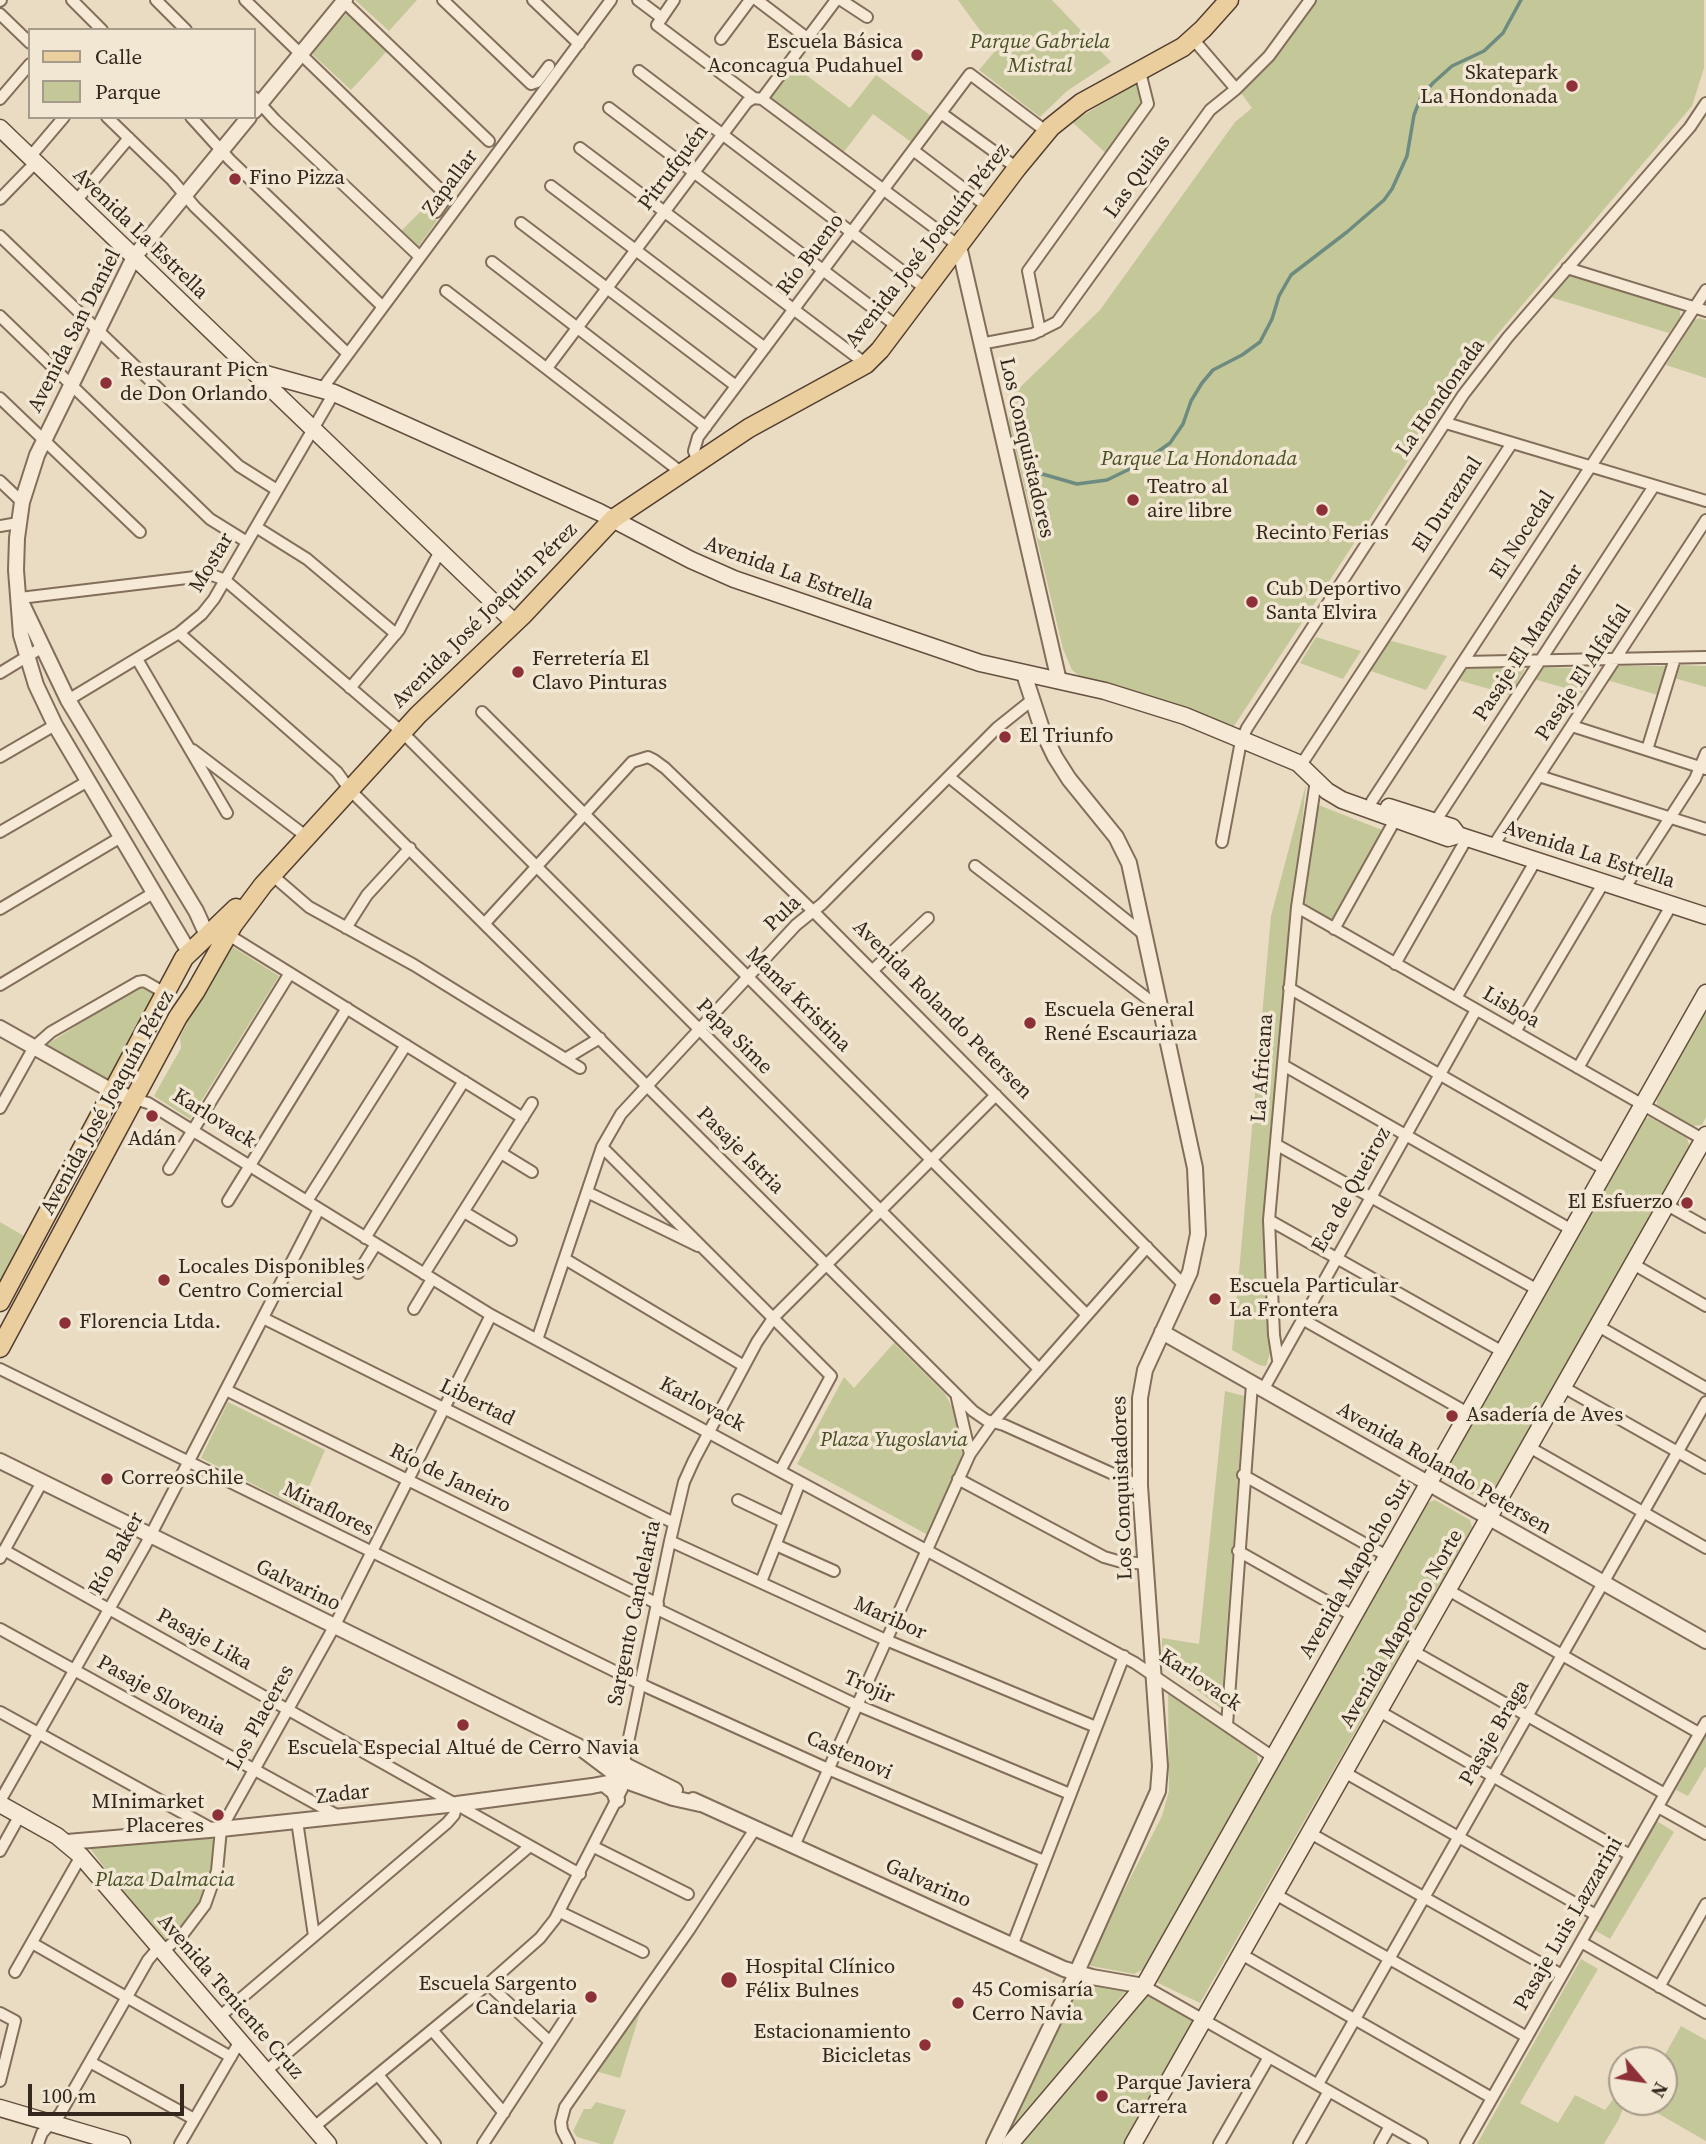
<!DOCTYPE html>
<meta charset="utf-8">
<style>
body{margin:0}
#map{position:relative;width:1706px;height:2144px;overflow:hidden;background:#eadcc3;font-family:"Source Serif 4",serif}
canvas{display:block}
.legend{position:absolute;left:28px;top:28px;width:228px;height:91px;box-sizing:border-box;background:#f2e7d2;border:2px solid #a69b8a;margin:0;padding:9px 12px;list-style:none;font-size:21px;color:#34281e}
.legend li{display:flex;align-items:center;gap:14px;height:35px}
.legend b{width:35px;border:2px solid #a69b8a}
.north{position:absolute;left:1608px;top:2046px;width:70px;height:70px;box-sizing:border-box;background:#f2e7d2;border:2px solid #a69b8a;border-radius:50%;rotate:119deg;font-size:19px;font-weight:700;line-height:28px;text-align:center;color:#34281e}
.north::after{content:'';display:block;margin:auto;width:24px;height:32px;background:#8d3037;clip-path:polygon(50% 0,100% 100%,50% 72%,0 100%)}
.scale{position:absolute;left:28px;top:2084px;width:156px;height:32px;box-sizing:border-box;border:4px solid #34281e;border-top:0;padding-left:9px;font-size:21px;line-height:24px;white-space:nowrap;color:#34281e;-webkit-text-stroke:5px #f2e7d2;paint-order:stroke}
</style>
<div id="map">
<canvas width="1706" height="2144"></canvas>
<ul class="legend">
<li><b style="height:9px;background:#ebce9e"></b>Calle</li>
<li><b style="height:19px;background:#c4c798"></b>Parque</li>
</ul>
<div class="north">N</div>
<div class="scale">100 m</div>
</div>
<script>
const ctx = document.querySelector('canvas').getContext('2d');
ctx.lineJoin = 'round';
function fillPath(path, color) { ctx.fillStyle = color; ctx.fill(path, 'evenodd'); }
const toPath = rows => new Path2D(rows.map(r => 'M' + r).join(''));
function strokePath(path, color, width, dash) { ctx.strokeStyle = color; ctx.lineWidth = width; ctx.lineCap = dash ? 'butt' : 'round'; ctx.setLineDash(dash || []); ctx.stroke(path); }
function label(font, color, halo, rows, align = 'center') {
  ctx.font = font + ' "Source Serif 4",serif'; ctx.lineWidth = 7; ctx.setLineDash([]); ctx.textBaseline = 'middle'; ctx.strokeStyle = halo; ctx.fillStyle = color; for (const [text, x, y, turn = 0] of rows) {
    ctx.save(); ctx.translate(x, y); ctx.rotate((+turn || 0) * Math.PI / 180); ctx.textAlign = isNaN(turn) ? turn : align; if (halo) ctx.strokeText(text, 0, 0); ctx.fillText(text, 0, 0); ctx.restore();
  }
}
fillPath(toPath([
 [355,0,417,0,389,31],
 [958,0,1052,0,1111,62,1067,91,1040,117,979,70,995,51],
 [1315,0,1704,0,1704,68,1692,106,1449,391,1431,426,1232,729,1082,678,1072,670,1063,649,1009,422,1010,397,1100,310,1235,122,1252,108,1239,90],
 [347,13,387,51,351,90,310,52],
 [793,65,850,108,876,75,931,116,911,142,873,114,843,153,769,97],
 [1140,81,1146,105,1109,156,1072,122],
 [424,208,437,221,417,248,400,232],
 [1566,276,1572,276,1676,307,1680,311,1680,317,1669,333,1550,297],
 [1700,318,1706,320,1706,378,1666,365,1694,320],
 [1316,637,1361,651,1343,679,1300,663],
 [1388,640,1447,656,1426,690,1368,670],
 [1678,665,1706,666,1706,687,1674,678],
 [1618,666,1666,666,1658,695,1607,680],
 [1467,667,1525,669,1510,695,1458,680],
 [1542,667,1596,669,1582,693,1534,679],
 [1306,784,1270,1139,1265,1225,1270,1353,1266,1366,1259,1365,1232,1350,1271,916],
 [1316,804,1382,830,1333,921,1303,906],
 [228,944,279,976,190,1119,154,1096,181,1048,180,1037],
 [140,985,155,993,110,1082,43,1047],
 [1706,1009,1706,1117,1702,1125,1693,1126,1657,1105,1656,1093],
 [1649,1117,1687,1138,1690,1147,1493,1495,1482,1499,1448,1482,1443,1471,1639,1122],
 [0,1222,24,1236,0,1281],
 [894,1343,945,1394,956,1414,963,1453,928,1535,797,1464,844,1377,854,1388],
 [1225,1391,1244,1396,1221,1708,1166,1667,1162,1661,1162,1638,1199,1644],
 [228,1402,325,1450,300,1508,201,1458],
 [1435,1500,1470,1520,1472,1528,1200,2003,1158,1983,1156,1973,1427,1503],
 [1168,1689,1257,1755,1259,1767,1144,1969,1134,1974,1091,1966,1088,1961,1162,1816,1169,1791],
 [1706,1735,1706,1766,1688,1796,1676,1790],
 [1657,1821,1674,1832,1610,1939,1593,1929],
 [210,1836,215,1843,214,1865,205,1893,192,1915,169,1940,161,1940,156,1936,89,1847],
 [1581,1959,1598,1969,1520,2103,1558,2123,1575,2095,1605,2110,1618,2093,1622,2095,1622,2102,1625,2102,1619,2119,1604,2144,1477,2144],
 [1076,1981,1126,1991,1001,2143],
 [1147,1993,1192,2018,1194,2024,1128,2144,1017,2144],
 [643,2003,620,2078,595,2071],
 [1681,2026,1706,2040,1706,2141,1638,2102,1664,2102,1664,2060,1662,2060],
 [596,2102,626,2110,613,2144,601,2144,577,2137,573,2131,584,2109,591,2109]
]), '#c4c798');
strokePath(toPath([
 [1039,473,1077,484,1107,480,1142,463,1170,443,1183,424,1191,401,1202,383,1213,370,1242,355,1260,342,1272,319,1279,296,1291,275,1347,232,1384,200,1392,189,1407,156,1414,115,1421,97,1433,83,1452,66,1484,51,1503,33,1521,0]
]), '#6d8b81', 3.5);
const minor = toPath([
 [72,0,102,30],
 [156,0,186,30],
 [245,0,444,193,446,198,436,212],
 [443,0,531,84,537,82,549,66],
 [533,0,579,44],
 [638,0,662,18],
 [674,0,657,25,754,98],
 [757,0,807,38],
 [841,0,867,17],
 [0,1,1,0],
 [344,2,489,141],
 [0,14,30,43],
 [721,39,750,0],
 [1193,39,1236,89],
 [639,71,926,289],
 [254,97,275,120,420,257],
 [0,99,30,64],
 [762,99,959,246],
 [762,99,836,0],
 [609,108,898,327],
 [941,113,1017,168],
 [107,117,172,180,195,207,348,354],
 [191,117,230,160,383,307],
 [580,148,866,364],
 [913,150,988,207],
 [30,157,64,117],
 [551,186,765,348],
 [0,199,36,162],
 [76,201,129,138],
 [521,223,736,386],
 [0,236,239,466,277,490],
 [492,262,706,427],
 [1567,268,1706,311],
 [446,291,682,473],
 [0,316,210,519,247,542],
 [1040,331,1028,271,1148,104,1140,72],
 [980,344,1033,334,1057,322,1210,110,1236,89,1269,56,1310,0],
 [547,368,747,102,754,98,762,99],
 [322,389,611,0],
 [0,398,140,532],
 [1446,423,1706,501],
 [698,462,694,451,698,437,970,74,1047,132],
 [0,481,22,502],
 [0,526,18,523],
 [256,527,307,559,396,634],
 [20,598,212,575,225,580,402,732,1039,1369],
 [179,633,337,772,350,790,973,1411,986,1420,1004,1425,1140,1486],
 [137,659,227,813],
 [1463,662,1706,657],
 [0,673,41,648],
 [350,688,399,630,440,551],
 [68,700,179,633,202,614,214,599,334,393],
 [482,712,1087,1315],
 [1572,726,1706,769],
 [193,750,307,837],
 [1647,750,1675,658],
 [0,757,55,725],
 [1301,765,1512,443],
 [1539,776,1706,829],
 [949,777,1146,936],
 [1372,801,1706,290],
 [1435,822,1654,486],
 [0,832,88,781],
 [1222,842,1241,741,1247,728,1463,395,1508,337,1690,127,1706,103],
 [1493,846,1706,520],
 [975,866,1161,1009],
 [272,875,309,907,414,965,580,1068],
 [1624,889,1695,779,1706,753],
 [1297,907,1706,1141],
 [0,909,121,837],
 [485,923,632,762,648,757,654,760,665,768,813,911,1184,1285],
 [346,928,367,895,410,848],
 [1334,929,1395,820],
 [227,934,523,1118],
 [1395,964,1467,838],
 [873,970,928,918],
 [0,985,155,892],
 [1289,988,1606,1170],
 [1456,998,1536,860],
 [1515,1032,1604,882],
 [565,1059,600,1038],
 [1283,1065,1572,1230],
 [1578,1068,1672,904],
 [134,1099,148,1103,491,1315,1135,1663,1273,1757],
 [0,1108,34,1047,51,1032,138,982,144,981,165,993],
 [1277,1145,1538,1290],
 [602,1147,831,1376,780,1471],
 [501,1153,532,1172],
 [169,1169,290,973],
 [587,1192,698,1246],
 [228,1201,347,1008],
 [307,1201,406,1045],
 [1667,1205,1706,1227],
 [464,1212,511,1240],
 [1269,1220,1503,1352],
 [365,1238,464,1081],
 [565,1259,744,1366],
 [1633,1264,1706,1306],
 [358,1273,376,1244],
 [424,1274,532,1103],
 [414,1309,432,1279],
 [263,1318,674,1523],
 [1302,1319,1468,1413],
 [1598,1326,1706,1388],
 [537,1340,602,1147,621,1114,796,925,822,904,997,728,1032,700],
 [1278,1360,1274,1335,1269,1220,1297,907,1316,780],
 [0,1369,649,1688,828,1769,1044,1861],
 [1563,1387,1706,1468],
 [226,1390,658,1604],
 [1263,1390,1476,1010],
 [957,1398,970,1454],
 [1529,1447,1706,1548],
 [1243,1475,1387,1556],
 [958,1479,1104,1557,1118,1561,1145,1564],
 [738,1500,784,1522],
 [670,1541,886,1640,1096,1727],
 [776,1545,834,1571],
 [4,1550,580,1874],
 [1238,1551,1353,1616],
 [0,1558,42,1482],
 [761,1582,800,1482],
 [1448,1590,1699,1733],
 [657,1609,857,1705,1070,1794],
 [0,1629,340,1817],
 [1413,1651,1665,1794],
 [1379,1711,1630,1855],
 [0,1712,212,1829],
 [1227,1725,1252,1384],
 [1344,1772,1596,1915],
 [0,1801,145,1546,319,1209],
 [1658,1807,1706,1834],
 [297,1821,314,1936],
 [1310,1833,1562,1975],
 [794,1846,970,1454,992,1423,1147,1247],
 [594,1847,688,1894],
 [0,1851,20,1815],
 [1275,1894,1527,2037],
 [560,1912,643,1952],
 [1581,1942,1706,2013],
 [32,1943,231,2057],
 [1012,1946,1124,1656],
 [1241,1954,1492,2098],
 [15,1972,81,1856],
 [488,1984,550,2042],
 [1144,1986,1422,2144],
 [1659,1987,1706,1904],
 [0,2013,15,2021,0,2081],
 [219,2017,447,1823,454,1815,457,1804],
 [432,2030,504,2113],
 [90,2062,194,2119],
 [266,2071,530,1846],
 [378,2075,435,2144],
 [1318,2084,1706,1402],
 [314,2127,488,1984,540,1938,555,1919,622,1789,625,1757,670,1541,684,1482,694,1460,757,1342,774,1317,996,1095],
 [38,2144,42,2133,60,2114,148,1960,154,1953,169,1946,183,1934,205,1905,217,1871,221,1829,334,1627,491,1315],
 [180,2144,240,2041],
 [483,2144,567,2016],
 [569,2144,562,2130,561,2122,565,2107,689,1930,755,1829],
 [1219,2144,1269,2057],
 [1299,2144,1329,2091],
 [1380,2144,1390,2126],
 [1466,2144,1706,1722]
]);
const tertiary = toPath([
 [254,111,345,0],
 [959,246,1059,681],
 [23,606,68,700,196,911,207,935],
 [189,952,55,725,36,685,21,635,16,570,17,538,22,502,37,455,134,257,249,117],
 [0,1028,112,1091,134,1099],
 [1162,1332,1706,1641],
 [0,1461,578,1746,623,1780,673,1798,700,1804],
 [603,1754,675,1790],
 [604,1784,614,1792,617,1800],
 [693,1800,1064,1969,1092,1977,1144,1986],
 [67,1842,221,1829,457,1804,592,1786,623,1780],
 [994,2144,1076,1974,1158,1791,1160,1766,1140,1486,1140,1398,1145,1370,1190,1272,1198,1234,1195,1168,1129,863,1116,837,1069,779,1055,757,1043,732,1024,674]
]);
const secondary = toPath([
 [0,128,515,623],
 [251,370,334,393,599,512,691,560,734,579,980,663,1105,691,1185,716,1298,763,1327,791,1342,800,1448,838,1458,835],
 [1389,807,1452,827,1458,835,1706,916],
 [0,1804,57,1836,81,1856,328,2144],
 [0,2108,122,2144],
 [1010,2144,1144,1986,1706,993],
 [1133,2144,1706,1135]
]);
const primary = toPath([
 [0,1302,184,958,236,908],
 [0,1348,178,1017,195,992,233,925,263,885,418,715,522,616,613,519,749,428,866,364,880,350,1017,168,1051,127,1081,103,1183,47,1203,29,1229,0]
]);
strokePath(minor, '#836e5b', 14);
strokePath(tertiary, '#836e5b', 18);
strokePath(secondary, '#654f3f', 19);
strokePath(primary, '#513d2f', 21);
strokePath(minor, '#f6ead6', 10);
strokePath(tertiary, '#f6ead6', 14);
strokePath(secondary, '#f6ead6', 16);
strokePath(primary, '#ebce9e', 18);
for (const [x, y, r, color] of [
 [917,55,7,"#8d3037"],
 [1572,86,7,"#8d3037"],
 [235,179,7,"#8d3037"],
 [106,383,7,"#8d3037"],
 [1133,500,7,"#8d3037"],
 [1322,510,7,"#8d3037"],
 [1252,602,7,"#8d3037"],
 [518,672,7,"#8d3037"],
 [1005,737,7,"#8d3037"],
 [1030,1023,7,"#8d3037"],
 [152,1116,7,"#8d3037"],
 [1687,1203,7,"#8d3037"],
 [164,1280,7,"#8d3037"],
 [1215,1299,7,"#8d3037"],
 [65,1323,7,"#8d3037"],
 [1452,1416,7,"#8d3037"],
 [107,1479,7,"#8d3037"],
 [463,1725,7,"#8d3037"],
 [218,1815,7,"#8d3037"],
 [729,1980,9,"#8d3037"],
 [591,1997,7,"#8d3037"],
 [958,2003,7,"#8d3037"],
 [925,2045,7,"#8d3037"],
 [1102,2096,7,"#8d3037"]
]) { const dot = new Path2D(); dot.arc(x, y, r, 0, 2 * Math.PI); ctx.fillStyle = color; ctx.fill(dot); strokePath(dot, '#f2e7d2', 2.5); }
label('21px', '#34281e', '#f2e7d2', [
 ["Escuela Básica",903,43,"right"],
 ["Aconcagua Pudahuel",903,67,"right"],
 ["Skatepark",1558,74,"right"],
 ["La Hondonada",1558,98,"right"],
 ["Fino Pizza",249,179],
 ["Restaurant Picn",120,371],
 ["de Don Orlando",120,395],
 ["Teatro al",1147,488],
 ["aire libre",1147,512],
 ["Recinto Ferias",1322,534,"center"],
 ["Cub Deportivo",1266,590],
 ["Santa Elvira",1266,614],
 ["Ferretería El",532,660],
 ["Clavo Pinturas",532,684],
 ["El Triunfo",1019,737],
 ["Escuela General",1044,1011],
 ["René Escauriaza",1044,1035],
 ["Adán",152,1140,"center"],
 ["El Esfuerzo",1673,1203,"right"],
 ["Locales Disponibles",178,1268],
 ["Centro Comercial",178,1292],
 ["Escuela Particular",1229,1287],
 ["La Frontera",1229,1311],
 ["Florencia Ltda.",79,1323],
 ["Asadería de Aves",1466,1416],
 ["CorreosChile",121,1479],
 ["Escuela Especial Altué de Cerro Navia",463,1749,"center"],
 ["MInimarket",204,1803,"right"],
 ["Placeres",204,1827,"right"],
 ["Hospital Clínico",745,1968],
 ["Félix Bulnes",745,1992],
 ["Escuela Sargento",577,1985,"right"],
 ["Candelaria",577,2009,"right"],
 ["45 Comisaría",972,1991],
 ["Cerro Navia",972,2015],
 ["Estacionamiento",911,2033,"right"],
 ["Bicicletas",911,2057,"right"],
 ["Parque Javiera",1116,2084],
 ["Carrera",1116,2108]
], 'left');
label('italic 21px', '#474f27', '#f2e7d2', [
 ["Parque Gabriela",1040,43],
 ["Mistral",1040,67],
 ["Parque La Hondonada",1199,460],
 ["Plaza Yugoslavia",894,1441],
 ["Plaza Dalmacia",165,1881]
]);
label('21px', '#34281e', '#f2e7d2', [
 ["Pitrufquén",674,168,-53],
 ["Las Quilas",1138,177,-54],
 ["Zapallar",451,183,-53],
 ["Avenida La Estrella",140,234,44],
 ["Avenida José Joaquín Pérez",928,246,-52],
 ["Río Bueno",811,255,-53],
 ["Avenida San Daniel",75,331,-63],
 ["La Hondonada",1441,398,-55],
 ["Los Conquistadores",1026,448,77],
 ["El Duraznal",1448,505,-57],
 ["El Nocedal",1523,535,-57],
 ["Mostar",212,563,-59],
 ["Avenida La Estrella",789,574,20],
 ["Avenida José Joaquín Pérez",485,616,-45],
 ["Pasaje El Manzanar",1529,643,-57],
 ["Pasaje El Alfalfal",1584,673,-57],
 ["Avenida La Estrella",1589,855,18],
 ["Pula",783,914,-44],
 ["Mamá Kristina",798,1000,45],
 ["Lisboa",1511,1008,30],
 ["Avenida Rolando Petersen",942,1010,45],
 ["Papa Sime",734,1037,45],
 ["La Africana",1263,1068,-86],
 ["Avenida José Joaquín Pérez",108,1103,-61],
 ["Karlovack",214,1119,32],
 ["Pasaje Istria",740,1151,45],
 ["Eca de Queiroz",1352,1190,-61],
 ["Libertad",477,1403,26],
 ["Karlovack",702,1405,28],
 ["Avenida Rolando Petersen",1444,1469,30],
 ["Río de Janeiro",450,1479,26],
 ["Los Conquistadores",1123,1488,-92],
 ["Miraflores",328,1510,26],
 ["Río Baker",117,1554,-61],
 ["Avenida Mapocho Sur",1356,1569,-60],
 ["Galvarino",298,1586,26],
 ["Sargento Candelaria",635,1613,-78],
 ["Maribor",890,1619,24],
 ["Avenida Mapocho Norte",1402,1629,-60],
 ["Pasaje Lika",204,1640,29],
 ["Karlovack",1200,1681,34],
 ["Trojir",869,1688,24],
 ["Pasaje Slovenia",161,1696,29],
 ["Los Placeres",261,1718,-61],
 ["Pasaje Braga",1495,1733,-60],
 ["Castenovi",849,1756,24],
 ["Zadar",343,1795,-6],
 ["Galvarino",928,1884,24],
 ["Pasaje Luis Lazzarini",1569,1924,-60],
 ["Avenida Teniente Cruz",230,1997,49]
]);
</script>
